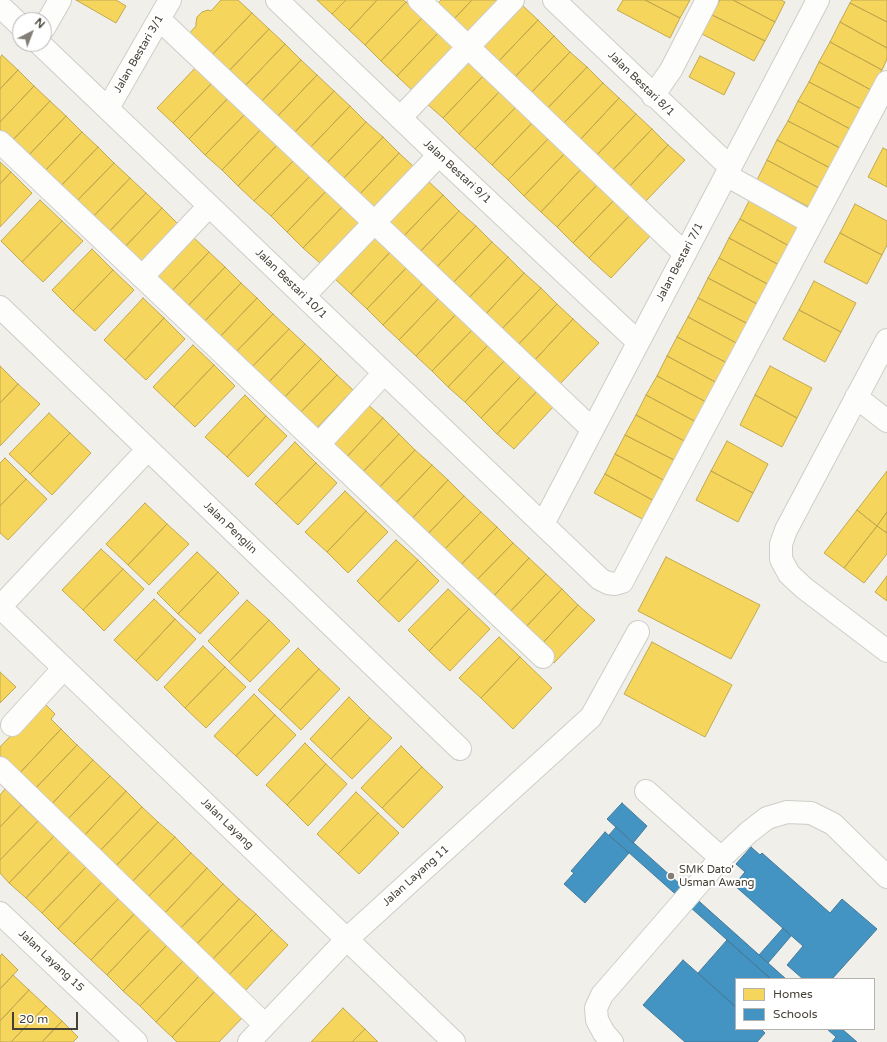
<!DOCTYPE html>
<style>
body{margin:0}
#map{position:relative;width:887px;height:1042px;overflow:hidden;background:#f0efea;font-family:"Varela Round",sans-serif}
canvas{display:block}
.legend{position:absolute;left:735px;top:978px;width:140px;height:52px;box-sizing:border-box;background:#fff;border:1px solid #b5b3af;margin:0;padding:5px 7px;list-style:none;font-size:12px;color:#464136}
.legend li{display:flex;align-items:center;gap:8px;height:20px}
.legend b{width:20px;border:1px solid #b5b3af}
.north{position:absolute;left:12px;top:12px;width:40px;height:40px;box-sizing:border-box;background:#fff;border:1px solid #b5b3af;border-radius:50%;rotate:42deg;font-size:11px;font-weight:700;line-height:16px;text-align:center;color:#464136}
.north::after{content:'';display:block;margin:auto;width:14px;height:18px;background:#827e75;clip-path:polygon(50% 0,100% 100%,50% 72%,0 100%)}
.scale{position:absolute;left:12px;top:1012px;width:66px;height:18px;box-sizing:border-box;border:2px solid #464136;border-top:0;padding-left:5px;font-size:12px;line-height:14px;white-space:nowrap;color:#464136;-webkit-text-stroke:3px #fff;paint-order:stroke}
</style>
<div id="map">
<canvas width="887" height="1042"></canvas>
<ul class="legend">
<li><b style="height:11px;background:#f6d55c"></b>Homes</li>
<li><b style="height:11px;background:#4393c3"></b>Schools</li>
</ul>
<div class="north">N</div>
<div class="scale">20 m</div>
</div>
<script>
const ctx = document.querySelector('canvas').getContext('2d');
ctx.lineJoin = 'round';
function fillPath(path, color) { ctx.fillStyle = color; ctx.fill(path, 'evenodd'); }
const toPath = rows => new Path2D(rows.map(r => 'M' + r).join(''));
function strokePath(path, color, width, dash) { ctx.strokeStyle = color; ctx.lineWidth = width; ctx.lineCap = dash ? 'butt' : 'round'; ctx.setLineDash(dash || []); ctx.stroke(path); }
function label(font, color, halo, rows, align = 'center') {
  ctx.font = font + ' "Varela Round",sans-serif'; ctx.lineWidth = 4; ctx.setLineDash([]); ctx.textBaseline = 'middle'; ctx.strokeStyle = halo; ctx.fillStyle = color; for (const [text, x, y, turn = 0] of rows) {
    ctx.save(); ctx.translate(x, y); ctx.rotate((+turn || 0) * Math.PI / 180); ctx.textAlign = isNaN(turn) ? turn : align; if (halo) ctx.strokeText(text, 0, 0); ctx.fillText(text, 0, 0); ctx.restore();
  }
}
const homes = toPath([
 [76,0,116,0,126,6,116,23,76,0],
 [221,0,238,0,252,13,211,56,189,34,196,26,196,23,197,17,202,12,208,10,211,11,221,0],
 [317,0,346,0,332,14,317,0],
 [346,0,377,0,349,30,332,14,346,0],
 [377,0,403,0,406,2,365,45,349,30,377,0],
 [441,0,472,0,453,20,436,5,441,0],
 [472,0,503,0,469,36,453,20,472,0],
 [623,0,645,0,680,18,670,38,617,10,623,0],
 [645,0,690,0,680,18,645,0],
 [720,0,733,0,775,22,765,41,712,15,720,0],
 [733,0,781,0,785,2,775,22,733,0],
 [852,0,887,0,887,22,850,3,852,0],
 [406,2,422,18,381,61,365,45,406,2],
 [850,3,887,22,887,48,840,22,850,3],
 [522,5,538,20,497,63,481,48,522,5],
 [252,13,269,29,228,72,211,56,252,13],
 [712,15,765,41,754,61,702,34,712,15],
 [422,18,438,33,397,76,381,61,422,18],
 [538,20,554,36,513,79,497,63,538,20],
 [840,22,887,48,887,59,882,70,830,42,840,22],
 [269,29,285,44,244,87,228,72,269,29],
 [438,33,455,49,414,92,397,76,438,33],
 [554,36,570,52,530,94,513,79,554,36],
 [830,42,882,70,871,90,819,62,830,42],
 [285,44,301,60,260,103,244,87,285,44],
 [570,52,587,67,546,110,530,94,570,52],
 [2,55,18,70,0,89,0,58,2,55],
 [700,56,735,73,724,95,689,77,700,56],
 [301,60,317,75,276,118,260,103,301,60],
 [467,60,484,75,443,118,426,103,467,60],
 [819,62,871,90,861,109,809,82,819,62],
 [198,65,214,81,173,123,157,108,198,65],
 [587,67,603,83,562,125,546,110,587,67],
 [18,70,34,86,0,122,0,89,18,70],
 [317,75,334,91,293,134,276,118,317,75],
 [484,75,500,91,459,134,443,118,484,75],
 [214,81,230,96,189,139,173,123,214,81],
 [809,82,861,109,850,129,798,101,809,82],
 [603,83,619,98,579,141,562,125,603,83],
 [34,86,50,101,10,143,0,133,0,122,34,86],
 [334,91,350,106,309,149,293,134,334,91],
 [500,91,516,107,475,149,459,134,500,91],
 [230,96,247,112,205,155,189,139,230,96],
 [619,98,636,114,595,157,579,141,619,98],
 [50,101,66,116,26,158,10,143,50,101],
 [798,101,850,129,840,148,788,121,798,101],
 [350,106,366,122,325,165,309,149,350,106],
 [516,107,533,122,492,165,475,149,516,107],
 [247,112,263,127,222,170,205,155,247,112],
 [636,114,652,129,611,172,595,157,636,114],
 [66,116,82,132,42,174,26,158,66,116],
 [788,121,840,148,830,168,777,140,788,121],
 [366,122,383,137,342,180,325,165,366,122],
 [533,122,549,138,508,180,492,165,533,122],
 [263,127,279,143,238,186,222,170,263,127],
 [652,129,668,145,628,188,611,172,652,129],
 [82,132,98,147,58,189,42,174,82,132],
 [383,137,399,153,358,196,342,180,383,137],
 [549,138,565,153,524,196,508,180,549,138],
 [777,140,830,168,819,188,767,160,777,140],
 [279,143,296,158,254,201,238,186,279,143],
 [668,145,685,160,644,203,628,188,668,145],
 [98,147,114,163,74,204,58,189,98,147],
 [883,148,887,150,887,187,868,177,883,148],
 [399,153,415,168,374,211,358,196,399,153],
 [565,153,581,169,541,212,524,196,565,153],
 [296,158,312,174,271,216,254,201,296,158],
 [767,160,819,188,809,207,757,180,767,160],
 [0,162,11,172,0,184,0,162],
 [114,163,130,178,90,220,74,204,114,163],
 [581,169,598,184,557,227,541,212,581,169],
 [11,172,32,193,0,227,0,184,11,172],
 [312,174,328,189,287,232,271,216,312,174],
 [130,178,146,193,106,235,90,220,130,178],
 [427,180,443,195,402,238,386,222,427,180],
 [598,184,614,200,573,243,557,227,598,184],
 [328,189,344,205,303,248,287,232,328,189],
 [146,193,162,208,122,250,106,235,146,193],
 [443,195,459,211,418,254,402,238,443,195],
 [750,199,802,227,791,247,740,219,750,199],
 [40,200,62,221,22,262,1,241,40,200],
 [614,200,630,215,589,258,573,243,614,200],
 [855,204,887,221,887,245,882,255,840,233,855,204],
 [344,205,361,220,320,263,303,248,344,205],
 [162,208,178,224,138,265,122,250,162,208],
 [459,211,476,226,435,269,418,254,459,211],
 [630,215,651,235,611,278,589,258,630,215],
 [740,219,791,247,781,266,729,238,740,219],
 [62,221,83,241,43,282,22,262,62,221],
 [476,226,492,242,451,285,435,269,476,226],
 [840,233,882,255,867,284,824,262,840,233],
 [375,235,391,251,351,294,334,278,375,235],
 [193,237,209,252,169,294,153,279,193,237],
 [729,238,781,266,771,286,719,258,729,238],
 [492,242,508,257,467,300,451,285,492,242],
 [92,249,113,270,73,311,52,290,92,249],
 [391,251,408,266,367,309,351,294,391,251],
 [209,252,225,267,185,309,169,294,209,252],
 [508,257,524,273,484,316,467,300,508,257],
 [719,258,771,286,761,306,708,278,719,258],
 [408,266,424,282,383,325,367,309,408,266],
 [225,267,241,283,201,325,185,309,225,267],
 [113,270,134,290,95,331,73,311,113,270],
 [524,273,541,288,500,331,484,316,524,273],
 [708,278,761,306,750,325,698,298,708,278],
 [814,281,856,303,841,332,799,310,814,281],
 [424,282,440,297,399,340,383,325,424,282],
 [241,283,257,298,217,340,201,325,241,283],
 [541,288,557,304,516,347,500,331,541,288],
 [440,297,457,313,416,356,399,340,440,297],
 [143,298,164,318,125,360,104,340,143,298],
 [257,298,273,314,233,355,217,340,257,298],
 [698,298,750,325,740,345,688,317,698,298],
 [557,304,573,319,533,362,516,347,557,304],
 [799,310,841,332,825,362,783,339,799,310],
 [457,313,473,329,432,371,416,356,457,313],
 [273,314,289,329,249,370,233,355,273,314],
 [688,317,740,345,729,364,677,337,688,317],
 [164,318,185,339,146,380,125,360,164,318],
 [573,319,599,343,558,386,533,362,573,319],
 [289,329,305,344,265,386,249,370,289,329],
 [473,329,489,344,448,387,432,371,473,329],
 [677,337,729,364,719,384,667,356,677,337],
 [305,344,321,359,281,401,265,386,305,344],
 [489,344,505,360,465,402,448,387,489,344],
 [193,345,214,365,174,407,153,387,193,345],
 [667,356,719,384,708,403,657,376,667,356],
 [321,359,337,375,297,416,281,401,321,359],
 [505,360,522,375,481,418,465,402,505,360],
 [214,365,235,386,195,427,174,407,214,365],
 [0,366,18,384,0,403,0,366],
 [770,366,812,388,797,418,755,395,770,366],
 [337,375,353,390,313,432,297,416,337,375],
 [522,375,538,390,497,434,481,418,522,375],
 [657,376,708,403,698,423,646,395,657,376],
 [18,384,40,404,0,446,0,403,18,384],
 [538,390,554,406,514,449,497,434,538,390],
 [245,395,266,416,227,457,205,437,245,395],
 [646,395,698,423,688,443,636,415,646,395],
 [755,395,797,418,782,447,740,425,755,395],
 [366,403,383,418,342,462,326,446,366,403],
 [49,413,70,433,30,474,9,454,49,413],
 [636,415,688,443,678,462,625,435,636,415],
 [266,416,287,436,248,477,227,457,266,416],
 [383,418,399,434,358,477,342,462,383,418],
 [70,433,91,453,52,495,30,474,70,433],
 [399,434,415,450,375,492,358,477,399,434],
 [625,435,678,462,667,482,615,454,625,435],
 [727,441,768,464,753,493,711,471,727,441],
 [295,442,316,463,276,504,255,484,295,442],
 [415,450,432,465,391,508,375,492,415,450],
 [615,454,667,482,656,502,605,474,615,454],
 [5,458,26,479,0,506,0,463,5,458],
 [316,463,337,483,298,525,276,504,316,463],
 [432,465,448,480,407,524,391,508,432,465],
 [711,471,753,493,738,522,696,500,711,471],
 [887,471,887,512,877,526,857,510,887,471],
 [605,474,656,502,646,521,594,493,605,474],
 [26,479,47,499,8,540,0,533,0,506,26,479],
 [448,480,464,496,423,539,407,524,448,480],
 [345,491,366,511,327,552,305,532,345,491],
 [464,496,481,512,440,554,423,539,464,496],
 [145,503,167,524,128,565,106,544,145,503],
 [857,510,877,526,844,568,824,553,857,510],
 [366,511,388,532,348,573,327,552,366,511],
 [481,512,497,527,456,570,440,554,481,512],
 [887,512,887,533,877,526,887,512],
 [167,524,189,544,149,585,128,565,167,524],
 [877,526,887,533,887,554,864,583,844,568,877,526],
 [497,527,513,543,472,585,456,570,497,527],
 [396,540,418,560,378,602,357,581,396,540],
 [513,543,529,558,489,601,472,585,513,543],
 [101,549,123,569,83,610,62,590,101,549],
 [197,552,218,572,178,614,157,593,197,552],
 [666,557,760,605,731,659,638,611,666,557],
 [529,558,546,574,505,617,489,601,529,558],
 [418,560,439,581,399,622,378,602,418,560],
 [123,569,144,589,104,631,83,610,123,569],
 [218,572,239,593,200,634,178,614,218,572],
 [546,574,562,589,521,632,505,617,546,574],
 [887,576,887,601,875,592,887,576],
 [448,589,469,609,429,651,408,630,448,589],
 [562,589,578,605,538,648,521,632,562,589],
 [154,599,175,619,136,661,114,640,154,599],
 [247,600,269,620,229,662,208,641,247,600],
 [578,605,595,620,554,663,538,648,578,605],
 [469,609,490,629,450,671,429,651,469,609],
 [175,619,196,639,157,681,136,661,175,619],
 [269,620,290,641,250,682,229,662,269,620],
 [499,637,520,657,481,698,459,678,499,637],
 [652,642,732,685,705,737,624,694,652,642],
 [203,646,225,667,185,708,164,687,203,646],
 [298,648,319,669,280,710,258,690,298,648],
 [520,657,552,688,513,729,481,698,520,657],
 [225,667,246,687,206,728,185,708,225,667],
 [319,669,340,689,301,730,280,710,319,669],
 [0,672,16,687,0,703,0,672],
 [254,694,275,715,236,756,214,736,254,694],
 [349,697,370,718,331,759,310,739,349,697],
 [43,702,55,714,51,719,61,729,17,776,0,760,0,747,43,702],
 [275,715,296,735,257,776,236,756,275,715],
 [370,718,392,738,352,779,331,759,370,718],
 [61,729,77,745,33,791,17,776,61,729],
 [305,743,326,764,287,805,266,785,305,743],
 [77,745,93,760,49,807,33,791,77,745],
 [401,746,422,767,382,808,361,788,401,746],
 [93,760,110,776,65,822,49,807,93,760],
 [326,764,347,784,308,826,287,805,326,764],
 [422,767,443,787,403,828,382,808,422,767],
 [110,776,126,791,82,838,65,822,110,776],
 [5,789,21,805,0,827,0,795,5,789],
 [126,791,142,807,98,853,82,838,126,791],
 [356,792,378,813,338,854,317,834,356,792],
 [21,805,38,821,0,860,0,827,21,805],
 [142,807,158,822,114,868,98,853,142,807],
 [378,813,399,833,359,874,338,854,378,813],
 [38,821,54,836,9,883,0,873,0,860,38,821],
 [158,822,175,837,130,884,114,868,158,822],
 [54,836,70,851,26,898,9,883,54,836],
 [175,837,191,853,146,899,130,884,175,837],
 [70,851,86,867,42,913,26,898,70,851],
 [191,853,207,868,163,915,146,899,191,853],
 [86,867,102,882,58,929,42,913,86,867],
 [207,868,223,884,179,930,163,915,207,868],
 [102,882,119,898,74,944,58,929,102,882],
 [223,884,239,899,195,946,179,930,223,884],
 [119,898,135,913,91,960,74,944,119,898],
 [239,899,256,914,211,961,195,946,239,899],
 [135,913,151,928,107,975,91,960,135,913],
 [256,914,272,930,228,976,211,961,256,914],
 [151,928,168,944,123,991,107,975,151,928],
 [272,930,288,945,244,992,228,976,272,930],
 [168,944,184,960,140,1006,123,991,168,944],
 [2,954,18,970,0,989,0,956,2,954],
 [184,960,200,975,156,1022,140,1006,184,960],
 [13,975,29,990,0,1021,0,989,13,975],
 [200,975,216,990,172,1037,156,1022,200,975],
 [29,990,46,1006,11,1042,0,1042,0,1021,29,990],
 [216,990,244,1016,219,1042,177,1042,172,1037,216,990],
 [46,1006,62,1021,42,1042,11,1042,46,1006],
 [343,1008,365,1029,352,1042,311,1042,343,1008],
 [62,1021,78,1037,73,1042,42,1042,62,1021],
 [365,1029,378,1042,352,1042,365,1029]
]);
fillPath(homes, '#f6d55c');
strokePath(homes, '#c1a951', 1);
const schools = toPath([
 [622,803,647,826,633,843,607,819,622,803],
 [616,827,786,979,771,979,609,835,616,827],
 [605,832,629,853,585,903,564,884,574,873,571,871,605,832],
 [751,847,760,855,762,853,830,913,842,899,877,929,832,979,803,979,787,965,803,946,734,885,745,872,736,864,751,847],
 [783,928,791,936,768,963,759,955,783,928],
 [727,940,771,979,736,979,736,1007,698,973,727,940],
 [683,960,736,1007,736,1029,761,1029,765,1033,757,1042,685,1042,643,1005,683,960],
 [827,1029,842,1029,857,1042,832,1042,836,1037,827,1029]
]);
fillPath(schools, '#4393c3');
strokePath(schools, '#447a99', 1);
const minor = toPath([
 [277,0,439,155,638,342],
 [419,0,685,254],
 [554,0,730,167],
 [0,6,20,25],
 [159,19,374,222,592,429],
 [44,28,60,0],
 [40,44,600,579,608,583,615,584,622,582,887,82],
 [653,96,671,70,707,0],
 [108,108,170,0],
 [400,118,513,0],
 [0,142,543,657],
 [726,175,812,223],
 [142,277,209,206],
 [304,296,439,155],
 [0,307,460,749],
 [887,340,786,530,781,544,781,559,789,574,804,588,887,651],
 [856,397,887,421],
 [319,444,384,373],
 [148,449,0,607,454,1042],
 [543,524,818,0],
 [12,725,64,668],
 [0,768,265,1025],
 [646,791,721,858],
 [0,913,136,1042],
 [249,1042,347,939,591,717,638,632],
 [612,1042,604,1033,597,1020,596,1008,602,995,721,858,749,832,767,818,787,812,811,813,833,824,887,877]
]);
strokePath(minor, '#cecdc7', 24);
strokePath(minor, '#fdfdfc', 22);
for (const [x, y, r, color] of [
 [671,876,4,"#827e75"]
]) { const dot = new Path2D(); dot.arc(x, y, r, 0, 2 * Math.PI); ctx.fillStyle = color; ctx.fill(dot); strokePath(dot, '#fff', 1.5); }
label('11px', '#464136', '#fff', [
 ["Jalan Bestari 3/1",139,54,-60],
 ["Jalan Bestari 8/1",641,84,44],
 ["Jalan Bestari 9/1",457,172,43],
 ["Jalan Bestari 7/1",680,262,-62],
 ["Jalan Bestari 10/1",291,284,44],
 ["Jalan Penglin",230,528,44],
 ["Jalan Layang",227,824,44],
 ["Jalan Layang 11",416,876,-42],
 ["Jalan Layang 15",51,961,43]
]);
label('11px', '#464136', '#fff', [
 ["SMK Dato'",679,870],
 ["Usman Awang",679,883]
], 'left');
</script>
